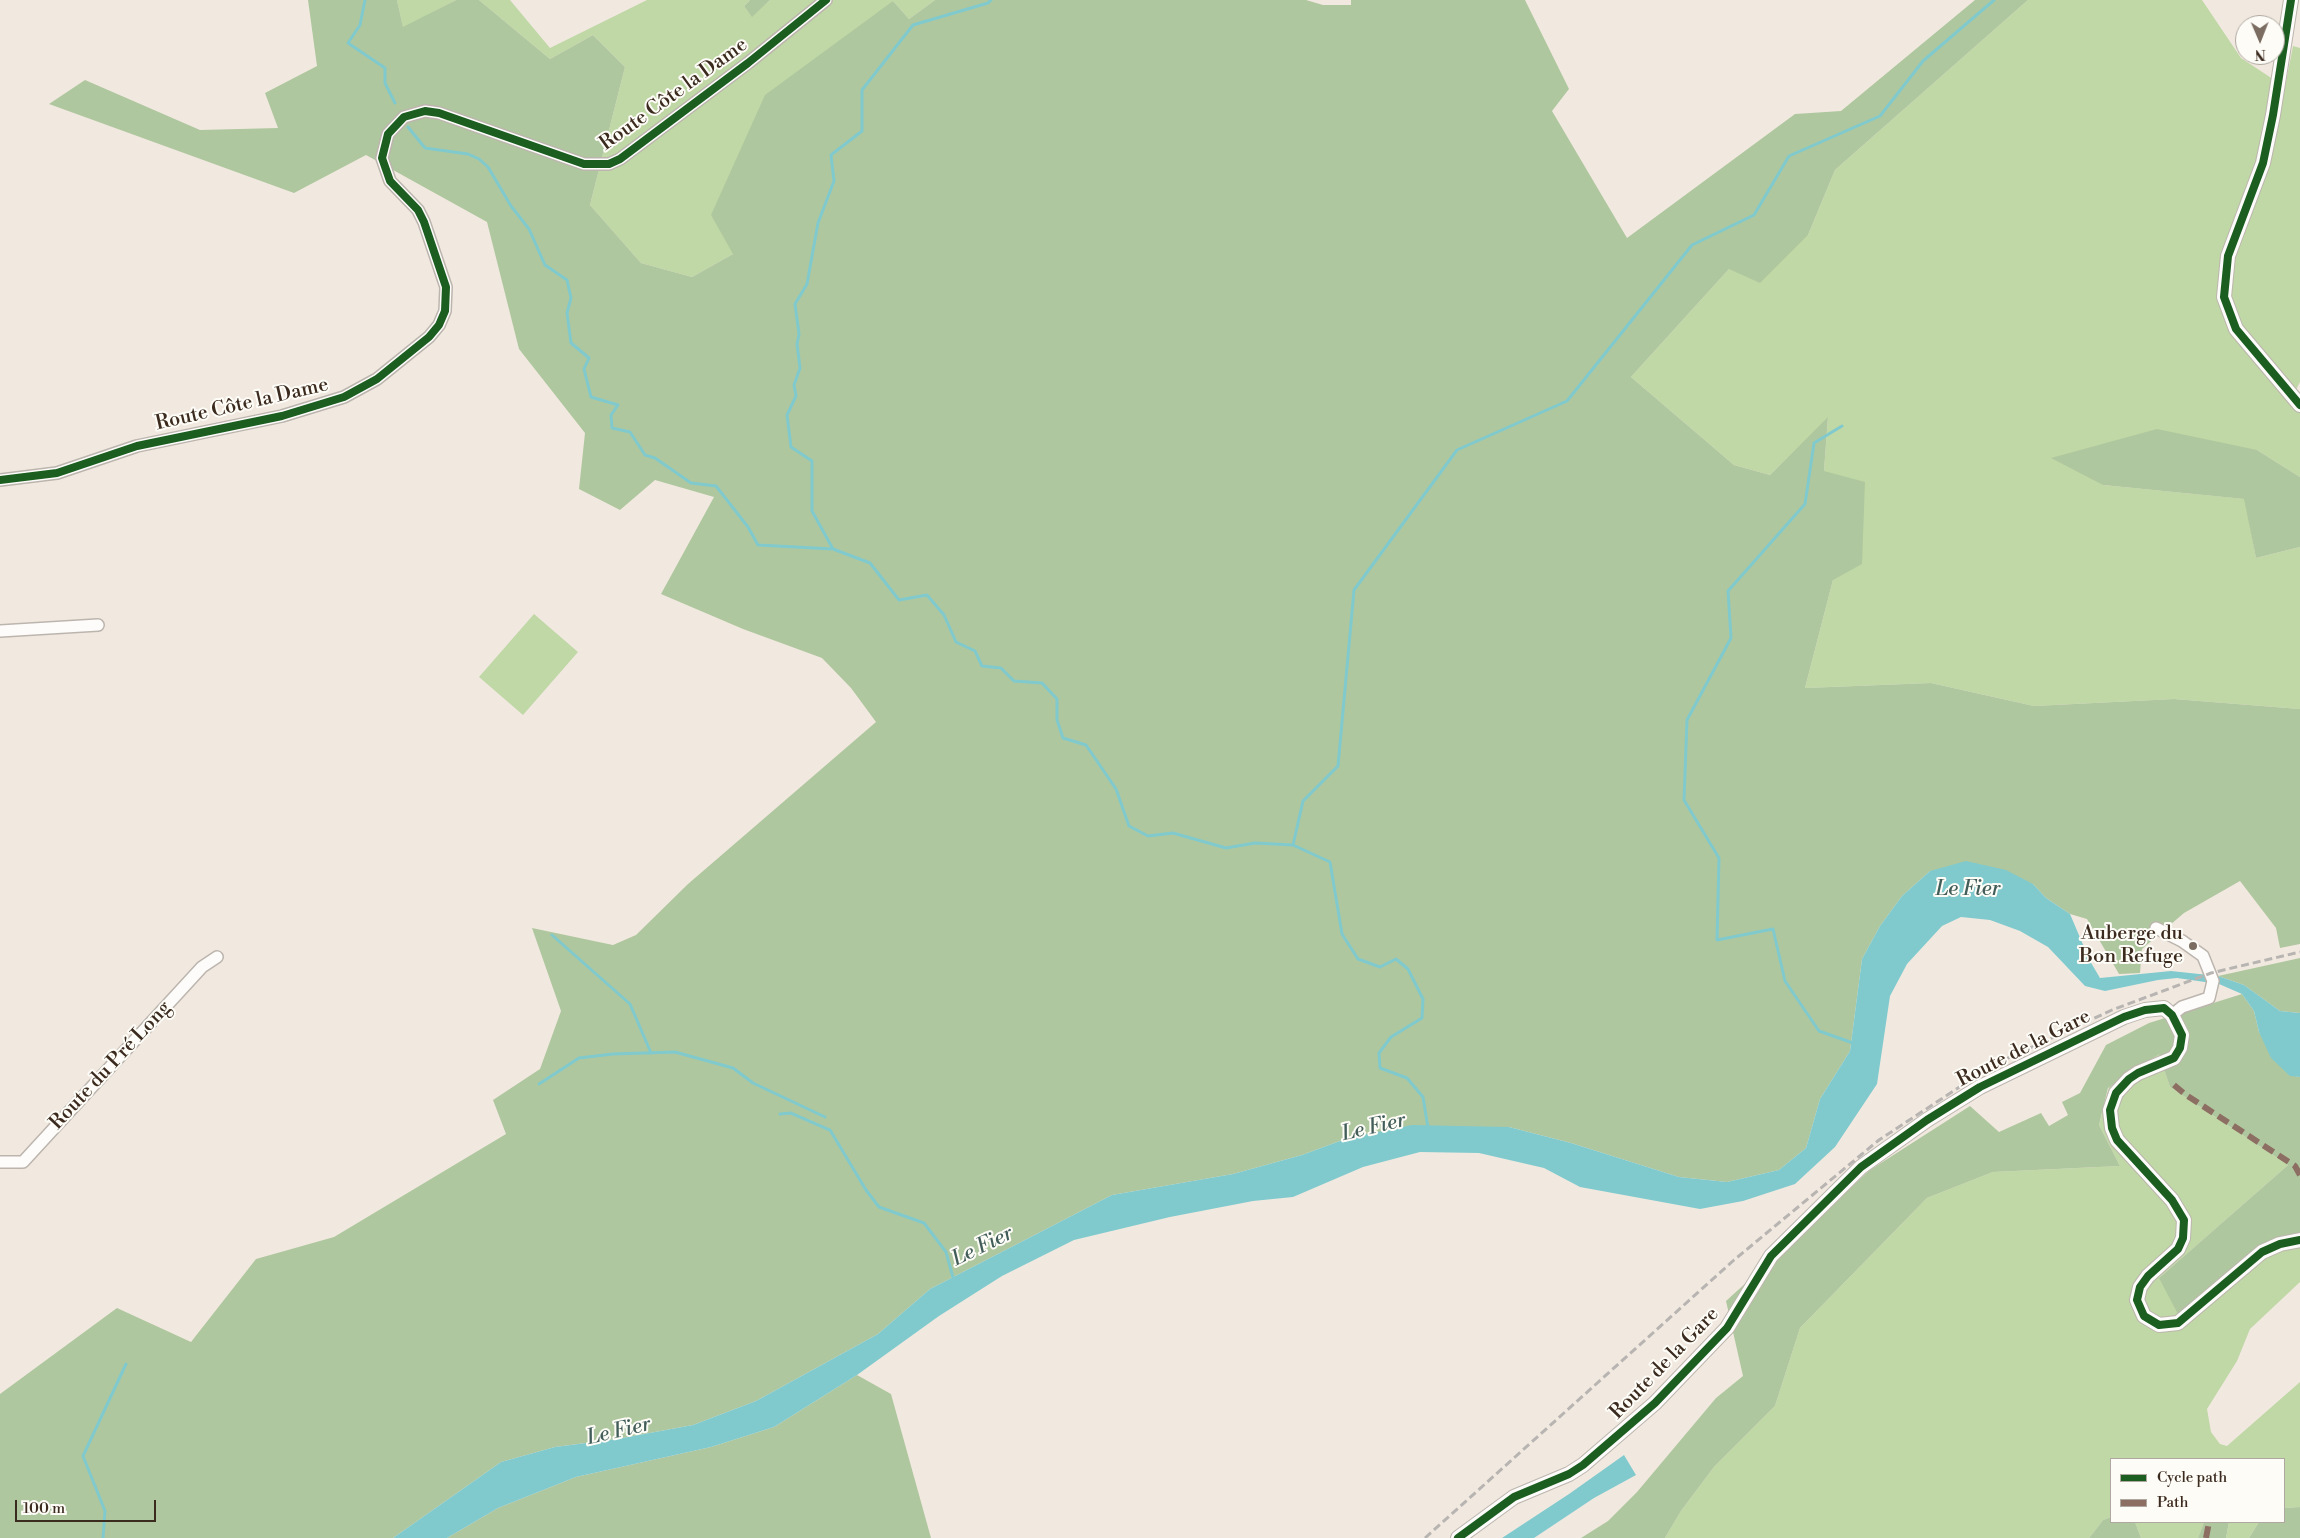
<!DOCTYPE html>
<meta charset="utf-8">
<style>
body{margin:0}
#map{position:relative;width:2300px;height:1538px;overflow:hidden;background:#f1e9e0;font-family:"Libre Bodoni",serif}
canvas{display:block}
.legend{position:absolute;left:2110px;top:1458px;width:175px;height:65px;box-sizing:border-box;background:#fdfcf7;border:1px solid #afa8a0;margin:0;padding:6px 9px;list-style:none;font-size:15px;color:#3b2a1e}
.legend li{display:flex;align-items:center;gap:10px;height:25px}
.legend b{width:25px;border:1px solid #afa8a0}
.north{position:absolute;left:2235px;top:15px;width:50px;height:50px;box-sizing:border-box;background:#fdfcf7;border:1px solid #afa8a0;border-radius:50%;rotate:179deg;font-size:14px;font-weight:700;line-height:20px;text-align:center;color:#3b2a1e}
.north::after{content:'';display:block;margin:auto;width:18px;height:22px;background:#7b6d62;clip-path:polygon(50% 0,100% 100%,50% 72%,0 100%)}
.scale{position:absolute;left:15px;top:1500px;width:141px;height:22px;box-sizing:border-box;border:2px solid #3b2a1e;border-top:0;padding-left:6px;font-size:15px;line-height:18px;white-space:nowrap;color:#3b2a1e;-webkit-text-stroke:4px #fdfcf7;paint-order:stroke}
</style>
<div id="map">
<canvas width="2300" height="1538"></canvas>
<ul class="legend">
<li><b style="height:6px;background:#1b5e20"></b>Cycle path</li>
<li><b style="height:6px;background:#8d6e63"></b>Path</li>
</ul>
<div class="north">N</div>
<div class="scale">100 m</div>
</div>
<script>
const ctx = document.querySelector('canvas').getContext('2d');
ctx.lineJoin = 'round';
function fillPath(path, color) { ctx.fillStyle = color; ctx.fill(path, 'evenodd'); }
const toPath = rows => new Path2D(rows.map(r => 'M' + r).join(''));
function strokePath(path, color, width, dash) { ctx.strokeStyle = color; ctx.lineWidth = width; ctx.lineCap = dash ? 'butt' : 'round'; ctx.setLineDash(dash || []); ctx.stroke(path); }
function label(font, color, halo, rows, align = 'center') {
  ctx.font = font + ' "Libre Bodoni",serif'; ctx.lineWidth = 4; ctx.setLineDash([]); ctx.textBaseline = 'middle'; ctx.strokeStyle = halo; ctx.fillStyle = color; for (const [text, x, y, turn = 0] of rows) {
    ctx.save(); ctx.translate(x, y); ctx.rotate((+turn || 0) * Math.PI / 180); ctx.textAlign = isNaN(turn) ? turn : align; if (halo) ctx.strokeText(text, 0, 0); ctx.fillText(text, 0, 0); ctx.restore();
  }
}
fillPath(toPath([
 [397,0,456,0,403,28],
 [479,0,510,0,550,48,647,0,750,0,744,6,752,16,770,0,935,0,909,19,893,1,733,254,692,277,641,263,590,205,625,67,593,35,550,59],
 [2028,0,2202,0,2241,58,2285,87,2293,46,2300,48,2300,382,2290,402,2300,411,2300,477,2257,450,2103,485,2245,499,2256,558,2300,547,2300,709,2174,699,2034,706,1931,683,1805,688,1833,580,1824,471,1828,418,1770,475,1734,465,1631,377,1729,269,1808,235,1835,170],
 [534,614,578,652,523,715,479,677],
 [2159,1053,2170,1087,2288,1165,2159,1278,2300,1233,2300,1282,2250,1329,2237,1361,2207,1409,2211,1432,2220,1444,2227,1446,2300,1382,2300,1507,2284,1508,2284,1459,2111,1459,2111,1517,2103,1520,2089,1538,1665,1538,1681,1511,1714,1467,1775,1406,1800,1328,1927,1198,1993,1172,2120,1166,2099,1125,2109,1087],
 [2135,1522,2204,1522,2198,1538,2141,1538],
 [2229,1522,2259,1522,2249,1538,2226,1538]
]), '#c0d7a6');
fillPath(toPath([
 [308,0,397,0,403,27,456,0,479,0,550,59,593,35,625,67,590,205,641,263,692,277,733,254,711,215,765,95,893,1,909,19,935,0,1306,0,1323,5,1351,5,1351,0,1525,0,1569,89,1552,111,1627,238,1795,114,1841,111,1975,0,2028,0,1835,170,1808,235,1760,283,1729,269,1631,377,1734,465,1770,475,1828,417,1824,471,1865,482,1862,564,1833,580,1805,688,1931,683,2034,706,2174,699,2300,709,2300,944,2280,948,2276,928,2240,881,2184,913,2142,949,2140,973,2119,974,2087,919,2070,914,2046,898,2033,884,1930,871,1902,896,1880,926,1862,959,1850,1051,1820,1099,1806,1148,1779,1170,1727,1182,1679,1177,1571,1143,1509,1127,1348,1138,1302,1155,1233,1174,1112,1195,930,1289,878,1334,756,1401,693,1425,617,1439,555,1447,501,1462,393,1538,0,1538,0,1394,117,1308,191,1342,256,1259,334,1237,506,1134,493,1100,540,1069,561,1011,532,928,613,945,636,935,688,884,876,722,851,688,822,658,743,629,661,594,714,497,655,480,620,510,579,489,585,433,519,349,487,222,366,155,294,193,49,104,85,80,200,130,278,128,265,93,317,66],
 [750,0,770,0,752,17,744,6],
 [2157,429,2257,450,2300,477,2300,547,2256,558,2244,499,2103,485,2051,458],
 [2300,958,2300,1013,2280,1011,2244,985,2218,976],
 [2242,994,2254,1011,2259,1032,2290,1075,2300,1077,2300,1233,2180,1318,2159,1278,2288,1165,2170,1087,2159,1054,2108,1088,2099,1125,2120,1166,1993,1172,1927,1198,1800,1328,1775,1406,1714,1467,1681,1511,1665,1538,1581,1538,1608,1521,1637,1492,1716,1398,1743,1376,1726,1301,1870,1170,1970,1106,1999,1132,2041,1113,2049,1126,2068,1115,2062,1102,2080,1093,2106,1045,2149,1023],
 [857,1375,891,1394,931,1538,447,1538,498,1508,576,1477,711,1447,774,1427],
 [2300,1507,2300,1538,2249,1538,2259,1522,2284,1522,2284,1508],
 [2111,1517,2111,1522,2135,1522,2141,1538,2089,1538,2103,1520],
 [2204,1522,2229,1522,2226,1538,2198,1538]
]), '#afc79e');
fillPath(toPath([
 [1966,861,2006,870,2033,884,2046,898,2070,914,2090,961,2100,978,2171,971,2218,976,2244,985,2280,1011,2300,1013,2300,1077,2290,1076,2271,1058,2259,1032,2254,1011,2242,994,2219,984,2177,978,2158,980,2105,991,2085,986,2048,947,2020,931,1990,920,1961,917,1942,926,1907,964,1890,996,1877,1084,1835,1147,1795,1184,1743,1201,1700,1209,1580,1187,1544,1168,1479,1153,1420,1152,1363,1167,1293,1197,1253,1201,1170,1217,1074,1240,1002,1276,939,1316,857,1375,774,1427,711,1447,576,1477,498,1508,447,1538,393,1538,501,1462,555,1447,617,1439,693,1425,756,1401,878,1334,930,1289,1112,1195,1233,1174,1302,1155,1348,1138,1412,1125,1509,1127,1571,1143,1679,1177,1727,1182,1779,1170,1806,1148,1820,1099,1850,1051,1862,959,1880,926,1902,896,1930,871],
 [1624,1455,1636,1475,1594,1498,1534,1538,1502,1538,1569,1494]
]), '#80cace');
strokePath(toPath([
 [365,0,360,25,348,43,385,68,385,83,395,103],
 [408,127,425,148,468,154,479,159,488,167,511,206,529,229,545,265,567,280,571,298,567,313,571,343,589,358,584,369,591,397,618,405,611,415,612,428,630,432,645,455,655,458,691,483,716,486,748,527,758,545,833,549,870,563,899,600,927,595,944,615,956,642,975,651,982,666,1001,668,1014,681,1042,683,1057,699,1057,720,1063,738,1086,745,1116,789,1129,826,1148,836,1173,833,1226,848,1255,843,1293,845,1330,862,1342,934,1358,959,1380,967,1396,959,1408,969,1423,999,1422,1018,1391,1037,1379,1053,1380,1068,1407,1078,1423,1097,1428,1128],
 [1842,426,1814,443,1805,504,1728,591,1731,638,1687,720,1684,800,1719,858,1717,940,1773,929,1785,981,1819,1031,1853,1043],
 [833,549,812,511,812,461,791,447,787,415,796,396,794,385,800,368,797,344,799,334,795,304,807,284,818,223,834,181,831,155,862,131,862,90,913,25,988,3,991,0],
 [1293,845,1303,801,1338,766,1354,590,1457,450,1567,401,1692,245,1754,215,1789,156,1880,116,1923,61,1994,0],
 [552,935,630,1004,651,1053],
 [539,1084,579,1058,613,1054,675,1052,733,1068,753,1083,825,1117],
 [780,1114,791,1113,830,1130,866,1190,879,1207,924,1223,946,1252,954,1281],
 [103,1538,105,1511,83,1456,126,1364]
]), '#80cace', 3);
const minor = toPath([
 [0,480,57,473,137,446,282,416,344,397,377,379,429,337,439,325,445,311,446,287,424,222,418,210,390,181,382,158,388,134,404,117,425,111,439,113,584,164,609,164,620,159,748,63,826,0],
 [0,631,98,625],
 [2156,928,2182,941,2203,956,2213,981,2209,998,2182,1007,2172,1015],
 [0,1162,23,1162,202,967,217,957]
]);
const tertiary = toPath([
 [2291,0,2273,115,2263,163,2228,256,2224,297,2236,329,2300,405],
 [1458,1538,1514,1497,1569,1474,1583,1465,1655,1403,1727,1328,1771,1256,1861,1167,1927,1120,1980,1087,2124,1017,2145,1010,2164,1008,2172,1015,2182,1035,2180,1048,2174,1058,2138,1073,2129,1079,2116,1093,2110,1110,2112,1128,2117,1140,2172,1200,2184,1220,2183,1238,2178,1249,2148,1276,2140,1287,2137,1300,2144,1316,2159,1325,2178,1323,2262,1252,2280,1244,2300,1240]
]);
strokePath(minor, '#bcb5ae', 14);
strokePath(tertiary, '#bcb5ae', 16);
strokePath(minor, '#fdfcfa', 11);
strokePath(tertiary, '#fdfcfa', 14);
strokePath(toPath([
 [1425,1538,1734,1260,1879,1140,1993,1065,2112,1010,2211,973,2300,952]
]), '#b7b4b1', 3, [8, 4]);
strokePath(toPath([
 [2174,1085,2186,1095,2295,1166,2300,1175],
 [2206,1538,2209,1522]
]), '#8d6e63', 6, [12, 6]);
strokePath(toPath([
 [2291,0,2273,115,2263,163,2228,256,2224,297,2236,329,2300,405],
 [0,480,57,473,137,446,282,416,344,397,377,379,429,337,439,325,445,311,446,287,424,222,418,210,390,181,382,158,388,134,404,117,425,111,439,113,584,164,609,164,620,159,748,63,826,0],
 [1458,1538,1514,1497,1569,1474,1583,1465,1655,1403,1727,1328,1771,1256,1861,1167,1927,1120,1980,1087,2124,1017,2145,1010,2164,1008,2172,1015,2182,1035,2180,1048,2174,1058,2138,1073,2129,1079,2116,1093,2110,1110,2112,1128,2117,1140,2172,1200,2184,1220,2183,1238,2178,1249,2148,1276,2140,1287,2137,1300,2144,1316,2159,1325,2178,1323,2262,1252,2280,1244,2300,1240]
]), '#1b5e20', 8);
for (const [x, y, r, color] of [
 [2193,946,5,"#7b6d62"]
]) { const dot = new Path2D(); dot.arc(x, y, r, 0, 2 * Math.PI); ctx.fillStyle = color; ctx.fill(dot); strokePath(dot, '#fdfcf7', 2); }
label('20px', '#3b2a1e', '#fdfcf7', [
 ["Route Côte la Dame",674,95,-36],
 ["Route Côte la Dame",242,405,-13],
 ["Route de la Gare",2024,1049,-27],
 ["Route du Pré Long",111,1066,-47],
 ["Route de la Gare",1665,1364,-46]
]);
label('20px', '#3b2a1e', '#fdfcf7', [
 ["Auberge du",2183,934],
 ["Bon Refuge",2183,957]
], 'right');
label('italic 21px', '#425d59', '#fdfcf7', [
 ["Le Fier",1968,890],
 ["Le Fier",1374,1128,-13],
 ["Le Fier",983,1247,-26],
 ["Le Fier",619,1432,-13]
]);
</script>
